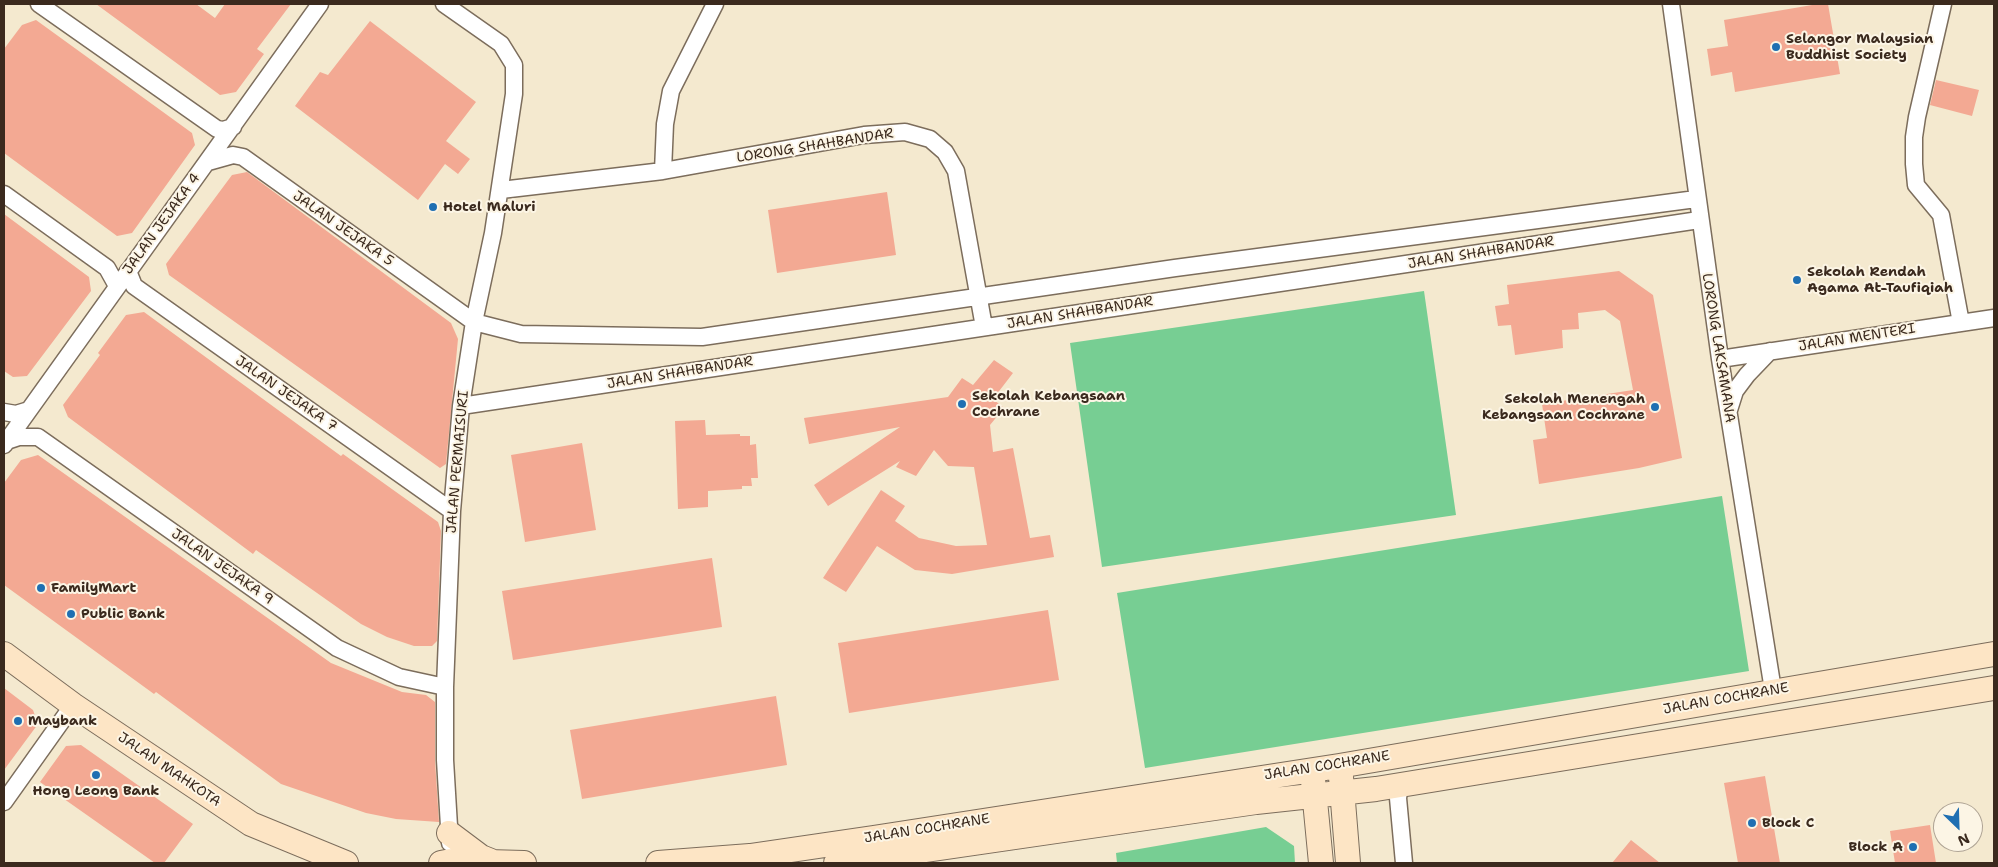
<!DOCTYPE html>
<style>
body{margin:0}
#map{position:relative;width:1998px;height:867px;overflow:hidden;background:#f4e9cf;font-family:"Shantell Sans",sans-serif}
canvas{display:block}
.frame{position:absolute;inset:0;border:5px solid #3b2a1e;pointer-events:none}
.north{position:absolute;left:1933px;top:802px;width:50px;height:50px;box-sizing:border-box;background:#fcf5e5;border:1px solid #afa495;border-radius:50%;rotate:156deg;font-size:14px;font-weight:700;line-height:20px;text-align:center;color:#3b2a1e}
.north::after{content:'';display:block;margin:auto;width:18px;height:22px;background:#1f6fb2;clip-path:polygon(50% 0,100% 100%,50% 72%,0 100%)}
</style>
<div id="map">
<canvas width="1998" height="867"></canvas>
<div class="frame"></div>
<div class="north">N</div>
</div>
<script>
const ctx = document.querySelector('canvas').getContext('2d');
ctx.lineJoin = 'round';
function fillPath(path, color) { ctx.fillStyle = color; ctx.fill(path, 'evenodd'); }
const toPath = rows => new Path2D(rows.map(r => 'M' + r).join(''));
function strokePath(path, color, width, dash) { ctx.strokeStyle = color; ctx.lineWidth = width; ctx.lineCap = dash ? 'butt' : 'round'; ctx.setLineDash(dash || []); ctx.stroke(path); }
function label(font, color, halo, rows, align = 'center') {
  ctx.font = font + ' "Shantell Sans",sans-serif'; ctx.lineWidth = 4; ctx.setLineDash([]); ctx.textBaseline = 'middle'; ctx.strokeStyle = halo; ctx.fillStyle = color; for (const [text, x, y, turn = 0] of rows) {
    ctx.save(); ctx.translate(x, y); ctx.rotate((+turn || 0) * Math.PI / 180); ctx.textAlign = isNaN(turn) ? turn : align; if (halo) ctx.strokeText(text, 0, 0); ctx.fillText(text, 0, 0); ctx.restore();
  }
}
fillPath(toPath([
 [1424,291,1456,515,1102,567,1070,343],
 [1722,496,1749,671,1145,768,1117,593],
 [1266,827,1294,846,1295,863,1117,863,1116,853]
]), '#77ce93');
fillPath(toPath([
 [96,4,196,4,215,18,225,4,291,4,257,49,264,54,236,92,220,95],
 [1818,4,1828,4,1840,74,1735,92,1732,72,1711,76,1707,49,1728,46,1724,20],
 [36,20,192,133,195,145,132,233,117,236,4,153,4,49,22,25],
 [370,21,476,102,446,141,470,159,458,174,445,164,418,200,295,106,320,72,328,75],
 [1936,80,1979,90,1972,116,1930,105],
 [247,172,451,323,458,339,446,464,440,468,169,275,166,264,232,175],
 [887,192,896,255,777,273,768,210],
 [4,214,89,277,91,291,27,376,13,377,4,371],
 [1619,271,1653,295,1682,458,1639,468,1539,484,1533,440,1547,438,1542,404,1633,390,1620,321,1605,310,1578,313,1579,329,1562,330,1563,348,1515,355,1511,325,1498,326,1495,306,1509,304,1507,285],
 [144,312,341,456,343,454,438,522,441,531,437,641,432,646,414,646,387,637,361,624,256,550,253,554,68,417,63,405,100,355,98,353,126,315],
 [994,360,1013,373,993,399,1004,408,990,425,993,452,1013,448,1030,538,1050,535,1054,557,952,574,915,570,877,546,846,592,823,578,881,490,905,506,895,521,919,538,956,546,987,545,974,467,948,466,934,450,916,476,896,467,900,461,828,506,814,485,900,427,809,444,804,418,948,397,962,378,973,385],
 [705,420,706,435,740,434,740,436,750,436,750,445,756,444,758,478,751,478,752,486,742,486,742,489,708,491,708,507,678,509,675,421],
 [582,443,596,530,525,542,511,455],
 [38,455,331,663,402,692,426,695,435,702,435,761,439,822,396,819,366,813,281,784,156,692,154,694,4,585,4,483,21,460],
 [712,558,722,627,513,660,502,591],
 [1048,610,1059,680,849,713,838,643],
 [4,688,33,710,38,724,4,770],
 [776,696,787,765,582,799,570,730],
 [81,745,193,824,164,863,155,863,40,782,66,746],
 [1765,776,1780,863,1738,863,1724,783],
 [1930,825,1936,863,1895,863,1890,831],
 [1631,840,1660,863,1612,863]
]), '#f3a993');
const street = toPath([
 [39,4,217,129,223,130,233,127],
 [444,4,501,44,514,65,514,94,493,233,474,322,461,406,452,511,445,687,445,760,450,843],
 [1671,4,1720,359,1773,690],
 [1943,4,1917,117,1914,137,1914,164,1916,185,1941,215,1961,323],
 [208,162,233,155,243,157,474,322,521,334,702,337,1175,268,1696,199],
 [663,171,665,124,671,91,715,4],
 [501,190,663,171,864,135,905,132,930,139,945,152,956,171,984,327],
 [4,194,107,268,117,286],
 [128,271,134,286,452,511],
 [1720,359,1994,318],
 [461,406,1699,220],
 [1729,410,1735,391,1747,375,1770,351],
 [4,412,16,414,29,410],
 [7,441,19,437,38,437,337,648,399,677,445,687],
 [4,445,320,4],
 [1400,785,1398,798,1404,863],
 [4,802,73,705]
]);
const secondary = toPath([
 [4,654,73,705,251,824,346,863],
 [1341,777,1348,863],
 [1313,780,1321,863],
 [449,833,481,857,491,861],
 [441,863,451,861,524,863],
 [658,863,750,856,873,838,1339,766,1994,654],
 [836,863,1256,802,1376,789,1994,688]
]);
strokePath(street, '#7c6d5c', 19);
strokePath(secondary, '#7c6d5c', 26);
strokePath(street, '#fff', 16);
strokePath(secondary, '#fde5c5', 24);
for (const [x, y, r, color] of [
 [1776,47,5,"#1f6fb2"],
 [433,207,5,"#1f6fb2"],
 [1797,280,5,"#1f6fb2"],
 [962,404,5,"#1f6fb2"],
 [1655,407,5,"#1f6fb2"],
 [41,588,5,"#1f6fb2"],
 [71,614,5,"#1f6fb2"],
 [18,721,5,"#1f6fb2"],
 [96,775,5,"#1f6fb2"],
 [1752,823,5,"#1f6fb2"],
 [1913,847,5,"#1f6fb2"]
]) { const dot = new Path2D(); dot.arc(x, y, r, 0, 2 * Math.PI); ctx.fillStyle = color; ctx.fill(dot); strokePath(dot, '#fcf5e5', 2); }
label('bold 14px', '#3b2a1e', '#fcf5e5', [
 ["Selangor Malaysian",1786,39],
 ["Buddhist Society",1786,55],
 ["Hotel Maluri",443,207],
 ["Sekolah Rendah",1807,272],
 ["Agama At-Taufiqiah",1807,288],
 ["Sekolah Kebangsaan",972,396],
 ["Cochrane",972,412],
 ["Sekolah Menengah",1645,399,"right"],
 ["Kebangsaan Cochrane",1645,415,"right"],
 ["FamilyMart",51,588],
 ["Public Bank",81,614],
 ["Maybank",28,721],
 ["Hong Leong Bank",96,791,"center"],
 ["Block C",1762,823],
 ["Block A",1903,847,"right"]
], 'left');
label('14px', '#3b2a1e', '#fcf5e5', [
 ["LORONG SHAHBANDAR",815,146,-9],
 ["JALAN JEJAKA 4",162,224,-54],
 ["JALAN JEJAKA 5",343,229,35],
 ["JALAN SHAHBANDAR",1481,253,-9],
 ["JALAN SHAHBANDAR",1080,313,-9],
 ["JALAN MENTERI",1857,338,-9],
 ["LORONG LAKSAMANA",1718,348,81],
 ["JALAN SHAHBANDAR",680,373,-9],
 ["JALAN JEJAKA 7",286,394,35],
 ["JALAN PERMAISURI",458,462,-85],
 ["JALAN JEJAKA 9",222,567,35],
 ["JALAN COCHRANE",1726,699,-10],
 ["JALAN COCHRANE",1327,766,-9],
 ["JALAN MAHKOTA",169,770,34],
 ["JALAN COCHRANE",927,829,-9]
]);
</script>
